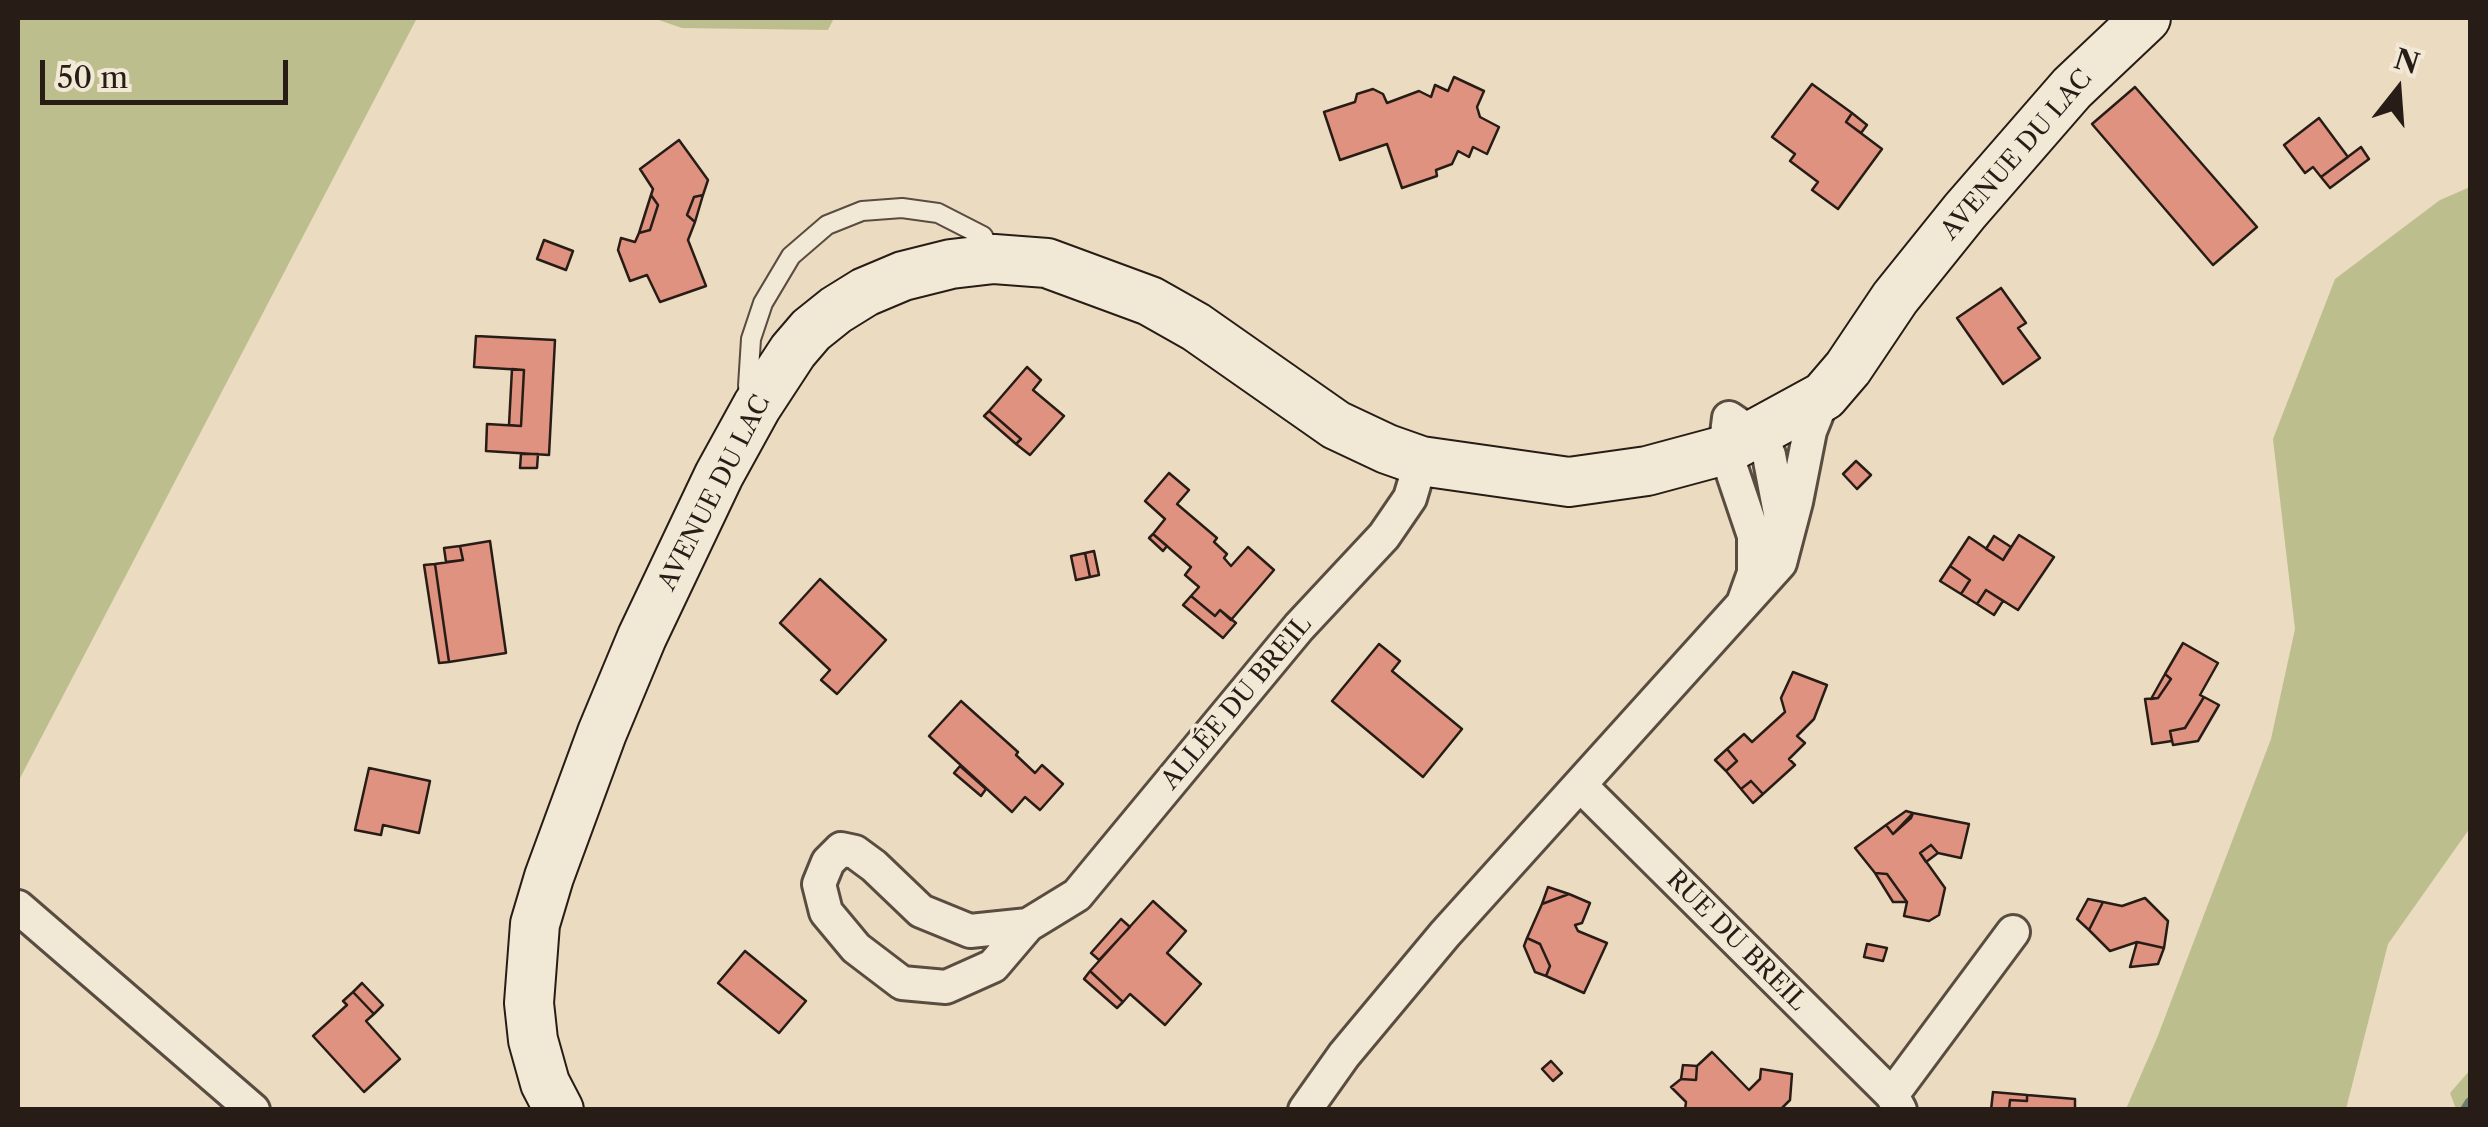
<!DOCTYPE html>
<meta charset="utf-8">
<style>
body{margin:0}
#map{position:relative;width:2488px;height:1127px;overflow:hidden;background:#ebdbc0;font-family:"Libre Caslon Text",serif}
canvas{display:block}
.frame{position:absolute;inset:0;border:20px solid #281d16;pointer-events:none}
.north{position:absolute;left:2348px;top:40px;width:100px;height:100px;-webkit-text-stroke:8px #f2e8d6;paint-order:stroke;rotate:17deg;font-size:28px;font-weight:700;line-height:40px;text-align:center;color:#281d16}
.north::after{content:'';display:block;margin:auto;width:35px;height:45px;background:#281d16;clip-path:polygon(50% 0,100% 100%,50% 72%,0 100%)}
.scale{position:absolute;left:40px;top:60px;width:248px;height:45px;box-sizing:border-box;border:5px solid #281d16;border-top:0;padding-left:12px;font-size:30px;line-height:35px;white-space:nowrap;color:#281d16;-webkit-text-stroke:8px #f2e8d6;paint-order:stroke}
</style>
<div id="map">
<canvas width="2488" height="1127"></canvas>
<div class="frame"></div>
<div class="north">N</div>
<div class="scale">50 m</div>
</div>
<script>
const ctx = document.querySelector('canvas').getContext('2d');
ctx.lineJoin = 'round';
function fillPath(path, color) { ctx.fillStyle = color; ctx.fill(path, 'evenodd'); }
const toPath = rows => new Path2D(rows.map(r => 'M' + r).join(''));
function strokePath(path, color, width, dash) { ctx.strokeStyle = color; ctx.lineWidth = width; ctx.lineCap = dash ? 'butt' : 'round'; ctx.setLineDash(dash || []); ctx.stroke(path); }
function label(font, color, halo, rows, align = 'center') {
  ctx.font = font + ' "Libre Caslon Text",serif'; ctx.lineWidth = 8; ctx.setLineDash([]); ctx.textBaseline = 'middle'; ctx.strokeStyle = halo; ctx.fillStyle = color; for (const [text, x, y, turn = 0] of rows) {
    ctx.save(); ctx.translate(x, y); ctx.rotate((+turn || 0) * Math.PI / 180); ctx.textAlign = isNaN(turn) ? turn : align; if (halo) ctx.strokeText(text, 0, 0); ctx.fillText(text, 0, 0); ctx.restore();
  }
}
fillPath(toPath([
 [18,18,417,18,18,782],
 [653,18,834,18,828,30,682,28],
 [2470,187,2470,828,2388,944,2346,1109,2126,1109,2157,1038,2271,739,2295,629,2273,439,2335,279,2440,200],
 [2470,1070,2470,1109,2456,1109,2450,1093]
]), '#bdbe8e');
strokePath(toPath([
 [2465,1110,2470,1102]
]), '#6c7c72', 10);
const building = toPath([
 [1454,77,1484,91,1477,107,1480,117,1499,127,1487,154,1473,147,1469,157,1458,151,1452,164,1436,170,1437,176,1402,188,1387,144,1340,160,1324,112,1355,102,1357,94,1373,89,1383,94,1387,103,1419,91,1431,97,1435,85,1448,91,1454,77],
 [1812,84,1852,113,1846,122,1882,149,1838,209,1812,190,1818,182,1790,161,1795,154,1772,137,1812,84],
 [2135,87,2257,227,2213,265,2092,124,2135,87],
 [1852,113,1867,125,1861,133,1846,122,1852,113],
 [2319,118,2348,157,2321,177,2313,167,2305,173,2284,145,2319,118],
 [679,140,708,180,703,195,694,197,687,215,695,222,688,240,706,286,660,302,647,275,630,281,618,250,621,238,635,242,639,233,650,230,658,205,651,195,653,189,640,169,679,140],
 [2361,147,2369,159,2330,188,2321,177,2361,147],
 [651,195,658,205,650,230,639,233,651,195],
 [703,195,695,222,687,215,694,197,703,195],
 [544,240,573,251,566,270,537,259,544,240],
 [2001,288,2026,323,2018,328,2040,358,2003,384,1957,318,2001,288],
 [476,336,555,340,549,455,486,451,487,424,521,426,524,370,474,367,476,336],
 [1027,367,1041,380,1033,390,1064,416,1030,455,1016,444,1021,439,989,411,1027,367],
 [512,369,524,370,521,426,509,425,512,369],
 [989,411,1021,439,1016,444,984,416,989,411],
 [521,454,538,454,537,468,520,468,521,454],
 [1856,461,1871,475,1857,489,1843,474,1856,461],
 [1169,473,1189,490,1177,504,1217,538,1214,542,1227,554,1224,558,1231,566,1248,547,1274,570,1231,620,1220,610,1215,616,1191,596,1199,587,1185,575,1191,567,1153,534,1165,519,1145,501,1169,473],
 [1153,534,1167,546,1163,551,1149,538,1153,534],
 [2019,535,2054,557,2018,610,1986,590,1977,604,1961,594,1970,580,1950,566,1969,537,2003,560,2019,535],
 [1994,536,2011,547,2003,560,1986,549,1994,536],
 [490,541,506,653,449,662,435,564,463,560,460,546,490,541],
 [460,546,463,560,446,562,444,548,460,546],
 [1094,551,1099,575,1090,577,1085,553,1094,551],
 [1085,553,1090,577,1076,580,1071,556,1085,553],
 [435,564,449,662,439,663,424,565,435,564],
 [1950,566,1970,580,1961,594,1940,581,1950,566],
 [820,579,886,640,837,694,821,680,830,670,780,623,820,579],
 [1986,590,2003,601,1994,615,1977,604,1986,590],
 [1191,596,1215,616,1220,610,1236,623,1223,638,1183,605,1191,596],
 [2183,643,2218,663,2200,695,2204,697,2185,728,2170,731,2172,741,2152,744,2145,699,2158,698,2171,679,2165,674,2183,643],
 [1379,644,1400,661,1392,671,1462,729,1423,777,1332,701,1379,644],
 [1793,672,1827,685,1814,719,1797,736,1805,743,1789,759,1795,765,1763,794,1751,781,1741,789,1726,771,1737,761,1727,749,1744,734,1752,742,1785,712,1781,698,1793,672],
 [2165,674,2171,679,2158,698,2151,699,2165,674],
 [2204,697,2219,705,2198,741,2173,745,2170,731,2185,728,2204,697],
 [961,701,1018,752,1016,755,1035,773,1042,765,1063,784,1040,810,1025,797,1012,812,929,736,961,701],
 [1727,749,1737,761,1726,771,1715,760,1727,749],
 [960,766,986,789,981,796,954,773,960,766],
 [369,768,430,781,419,833,383,825,381,835,355,830,369,768],
 [1751,781,1763,794,1753,803,1741,789,1751,781],
 [1906,811,1913,813,1911,818,1893,834,1886,825,1906,811],
 [1913,813,1969,824,1961,858,1938,853,1931,845,1920,853,1945,888,1939,915,1929,921,1904,916,1907,902,1887,874,1875,873,1855,848,1886,825,1893,834,1913,813],
 [1931,845,1938,853,1926,862,1920,853,1931,845],
 [1875,873,1887,874,1907,902,1893,902,1875,873],
 [1548,887,1569,894,1542,904,1548,887],
 [1569,894,1590,903,1582,923,1575,925,1578,931,1607,943,1584,993,1546,976,1550,966,1540,944,1527,938,1542,904,1569,894],
 [2145,898,2168,921,2164,948,2137,942,2110,951,2089,930,2103,902,2122,906,2145,898],
 [2088,899,2103,902,2089,930,2077,919,2088,899],
 [1153,901,1186,931,1167,953,1201,984,1165,1025,1130,994,1123,1002,1090,971,1153,901],
 [1121,919,1130,927,1099,960,1091,953,1121,919],
 [1527,938,1540,944,1550,966,1546,976,1535,972,1524,946,1527,938],
 [2137,942,2164,948,2158,964,2130,967,2137,942],
 [1867,944,1887,948,1883,961,1864,957,1867,944],
 [745,951,806,1001,779,1033,718,983,745,951],
 [1090,971,1123,1002,1117,1008,1084,979,1090,971],
 [362,983,383,1005,374,1014,353,992,362,983],
 [353,992,374,1014,366,1021,400,1059,364,1092,313,1036,347,1005,343,1001,353,992],
 [1712,1052,1749,1090,1760,1079,1761,1069,1792,1074,1790,1100,1780,1110,1685,1110,1686,1102,1671,1087,1681,1079,1696,1080,1697,1066,1712,1052],
 [1551,1061,1562,1073,1553,1081,1542,1069,1551,1061],
 [1683,1065,1697,1066,1696,1080,1681,1079,1683,1065],
 [1993,1092,2027,1095,2027,1101,2010,1100,2009,1110,1991,1110,1993,1092],
 [2027,1095,2075,1099,2075,1110,2009,1110,2010,1100,2027,1101,2027,1095]
]);
fillPath(building, '#de927f');
strokePath(building, '#281d16', 2.5);
const lane = toPath([
 [753,397,748,386,751,339,763,303,791,256,827,225,862,211,902,208,938,213,983,236,992,254]
]);
const street = toPath([
 [1744,601,1754,573,1754,536,1725,450,1729,418,1763,441,1769,455,1784,534],
 [1581,786,1892,1095,1900,1110],
 [18,907,253,1110],
 [1028,925,993,966,946,987,902,983,856,948,826,912,819,884,828,862,841,849,855,852,874,866,921,911,970,931,1028,925,1077,895,1299,627,1384,536,1410,498,1421,461],
 [1892,1095,2013,932],
 [1305,1110,1344,1055,1445,934,1780,563,1796,502,1810,431,1824,396]
]);
const secondary = toPath([
 [559,1110,545,1083,533,1040,529,1003,535,924,549,877,602,733,642,637,719,475,757,406,793,351,811,330,836,310,865,292,903,276,951,264,994,259,1047,263,1150,301,1196,327,1336,425,1387,449,1421,461,1569,482,1647,471,1725,450,1824,396,1848,368,1895,298,1965,211,2072,88,2146,18]
]);
strokePath(lane, '#594c40', 22);
strokePath(street, '#594c40', 38);
strokePath(secondary, '#281d16', 52);
strokePath(lane, '#f2e8d6', 18);
strokePath(street, '#f2e8d6', 32);
strokePath(secondary, '#f2e8d6', 48);
label('25px', '#281d16', '#f2e8d6', [
 ["AVENUE DU LAC",2017,155,-49],
 ["AVENUE DU LAC",715,493,-63],
 ["ALLÉE DU BREIL",1237,703,-50],
 ["RUE DU BREIL",1736,941,45]
]);
</script>
